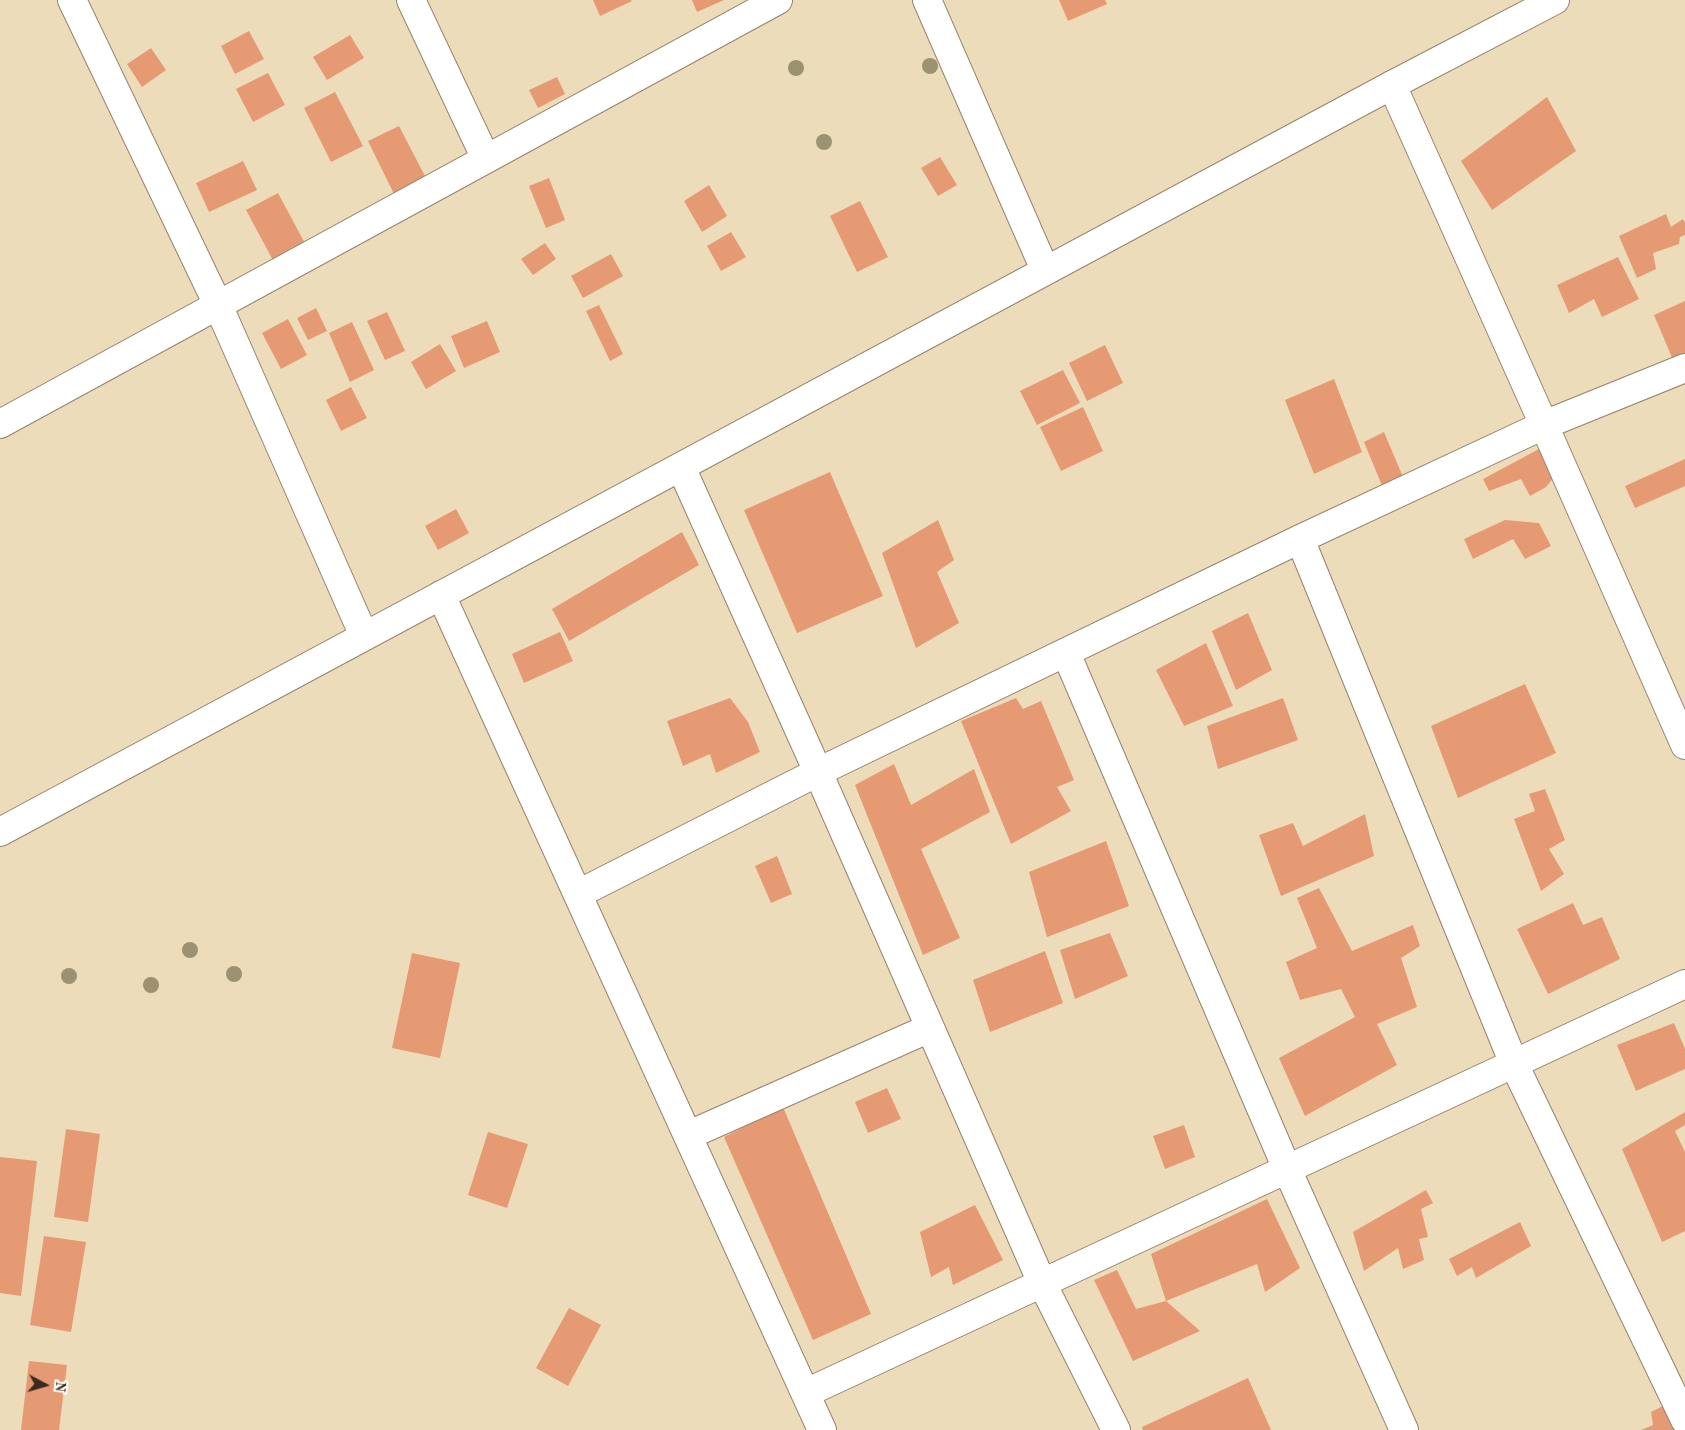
<!DOCTYPE html>
<style>
body{margin:0}
#map{position:relative;width:1685px;height:1430px;overflow:hidden;background:#eddcb9;font-family:"Old Standard TT",serif}
canvas{display:block}
.north{position:absolute;left:20px;top:1360px;width:50px;height:50px;-webkit-text-stroke:4px #fdfcf7;paint-order:stroke;rotate:96deg;font-size:14px;font-weight:700;line-height:20px;text-align:center;color:#3b2a1e}
.north::after{content:'';display:block;margin:auto;width:18px;height:22px;background:#3b2a1e;clip-path:polygon(50% 0,100% 100%,50% 72%,0 100%)}
</style>
<div id="map">
<canvas width="1685" height="1430"></canvas>
<div class="north">N</div>
</div>
<script>
const ctx = document.querySelector('canvas').getContext('2d');
ctx.lineJoin = 'round';
function fillPath(path, color) { ctx.fillStyle = color; ctx.fill(path, 'evenodd'); }
const toPath = rows => new Path2D(rows.map(r => 'M' + r).join(''));
function strokePath(path, color, width, dash) { ctx.strokeStyle = color; ctx.lineWidth = width; ctx.lineCap = dash ? 'butt' : 'round'; ctx.setLineDash(dash || []); ctx.stroke(path); }
fillPath(toPath([
 [593,0,631,0,632,1,600,16],
 [692,0,724,0,697,12],
 [1059,0,1105,0,1107,4,1068,21],
 [249,31,264,59,235,74,221,46],
 [350,35,364,58,327,80,313,57],
 [151,48,166,70,142,87,127,64],
 [268,73,285,105,253,122,236,89],
 [557,77,565,94,538,108,529,90],
 [335,92,363,146,331,162,304,108],
 [1547,97,1576,151,1492,210,1461,161],
 [399,126,426,178,394,194,368,141],
 [940,157,957,185,938,196,921,168],
 [243,161,257,190,209,212,196,183],
 [549,178,565,220,546,228,529,186],
 [709,185,727,216,702,232,684,201],
 [278,193,308,249,276,266,246,210],
 [860,201,888,257,857,272,830,216],
 [1666,214,1671,227,1683,219,1685,223,1685,235,1680,237,1679,244,1653,253,1656,269,1637,278,1619,236],
 [731,232,746,257,721,271,707,246],
 [545,243,556,259,533,275,521,259],
 [611,254,623,276,583,298,571,276],
 [1618,257,1639,299,1602,317,1594,299,1569,313,1557,285],
 [1685,301,1685,353,1673,360,1654,315],
 [599,305,623,354,610,361,586,311],
 [316,308,327,331,308,340,297,318],
 [387,312,405,351,385,360,367,321],
 [288,319,307,355,281,369,262,333],
 [487,321,500,352,464,368,451,336],
 [352,322,374,370,350,382,329,333],
 [440,344,456,371,426,389,411,362],
 [1105,345,1123,383,1087,401,1069,363],
 [1063,370,1080,403,1037,425,1020,391],
 [1334,379,1362,452,1314,474,1285,400],
 [351,387,367,418,341,431,326,400],
 [1083,407,1103,451,1061,471,1040,427],
 [1384,432,1403,477,1383,488,1364,442],
 [1539,449,1555,476,1546,487,1530,496,1521,479,1489,491,1483,479],
 [1685,459,1685,486,1635,508,1625,486],
 [830,472,883,596,797,633,744,510],
 [456,509,469,533,438,550,425,526],
 [938,520,954,560,937,572,959,623,916,648,882,553],
 [1505,520,1539,523,1551,546,1525,559,1513,539,1473,559,1464,539],
 [682,532,699,565,569,641,552,609],
 [1248,613,1272,670,1236,690,1212,631],
 [560,632,573,661,524,683,512,654],
 [1206,643,1233,706,1184,726,1156,670],
 [1525,684,1556,753,1458,798,1431,726],
 [730,698,748,722,760,752,716,773,710,754,683,766,667,721],
 [1016,698,1023,709,1041,701,1074,780,1057,787,1071,811,1011,844,961,721],
 [1283,698,1298,740,1218,769,1207,726],
 [894,764,911,805,974,769,990,812,921,849,960,938,923,955,855,785],
 [1545,789,1565,840,1549,849,1564,874,1541,891,1514,819,1535,811,1529,794],
 [1365,814,1374,856,1281,896,1259,835,1293,823,1303,846],
 [1106,841,1129,906,1047,937,1029,872],
 [777,856,792,894,771,903,755,866],
 [1319,888,1352,951,1413,925,1420,946,1401,958,1417,1007,1377,1024,1397,1065,1305,1116,1279,1058,1355,1017,1341,989,1300,1000,1286,962,1317,948,1297,898],
 [1573,903,1583,925,1602,917,1620,959,1548,994,1517,929],
 [1110,933,1128,976,1075,999,1060,950],
 [1045,951,1063,1003,990,1032,973,980],
 [412,953,460,963,440,1058,392,1048],
 [1674,1023,1685,1049,1685,1069,1636,1091,1617,1045],
 [887,1088,901,1119,868,1133,855,1102],
 [783,1107,871,1314,813,1340,724,1137],
 [1685,1112,1685,1125,1675,1131,1685,1152,1685,1231,1662,1242,1622,1149],
 [1184,1125,1195,1157,1165,1169,1153,1136],
 [66,1129,100,1134,88,1222,54,1217],
 [488,1132,528,1144,507,1208,468,1195],
 [0,1157,37,1161,21,1296,0,1293],
 [1426,1190,1433,1203,1421,1209,1428,1237,1419,1239,1424,1260,1403,1269,1398,1248,1364,1271,1353,1232],
 [1267,1199,1300,1268,1265,1292,1257,1264,1166,1301,1151,1254],
 [975,1205,1003,1260,953,1285,949,1267,931,1277,920,1232],
 [1520,1222,1531,1246,1476,1278,1472,1267,1457,1276,1449,1259],
 [44,1236,86,1242,71,1332,30,1325],
 [1117,1270,1136,1309,1166,1301,1200,1331,1133,1361,1094,1280],
 [569,1308,601,1325,568,1386,536,1368],
 [29,1361,67,1365,59,1430,21,1430],
 [1248,1378,1271,1430,1143,1430,1142,1427],
 [1667,1404,1678,1430,1641,1430,1653,1425,1651,1412]
]), '#e69a74');
const street = toPath([
 [72,0,218,305,364,636],
 [411,0,486,159],
 [927,0,1045,270],
 [1392,85,1544,425,1685,745],
 [0,424,778,0],
 [681,467,818,772,1042,1283,1116,1430],
 [1300,539,1514,1064,1685,1420],
 [441,595,822,1430],
 [1066,653,1287,1169,1404,1430],
 [578,894,818,772,1300,539,1544,425,1685,368],
 [689,1135,930,1028],
 [806,1393,1685,984]
]);
const secondary = toPath([
 [0,832,1392,85,1555,0]
]);
strokePath(street, '#94836c', 30);
strokePath(secondary, '#94836c', 30);
strokePath(street, '#fff', 28);
strokePath(secondary, '#fff', 28);
ctx.fillStyle = '#9c9271';
for (const [x, y] of [
 [930,66],
 [796,68],
 [824,142],
 [190,950],
 [234,974],
 [69,976],
 [151,985]
]) { ctx.beginPath(); ctx.arc(x, y, 8, 0, 2 * Math.PI); ctx.fill(); }
</script>
